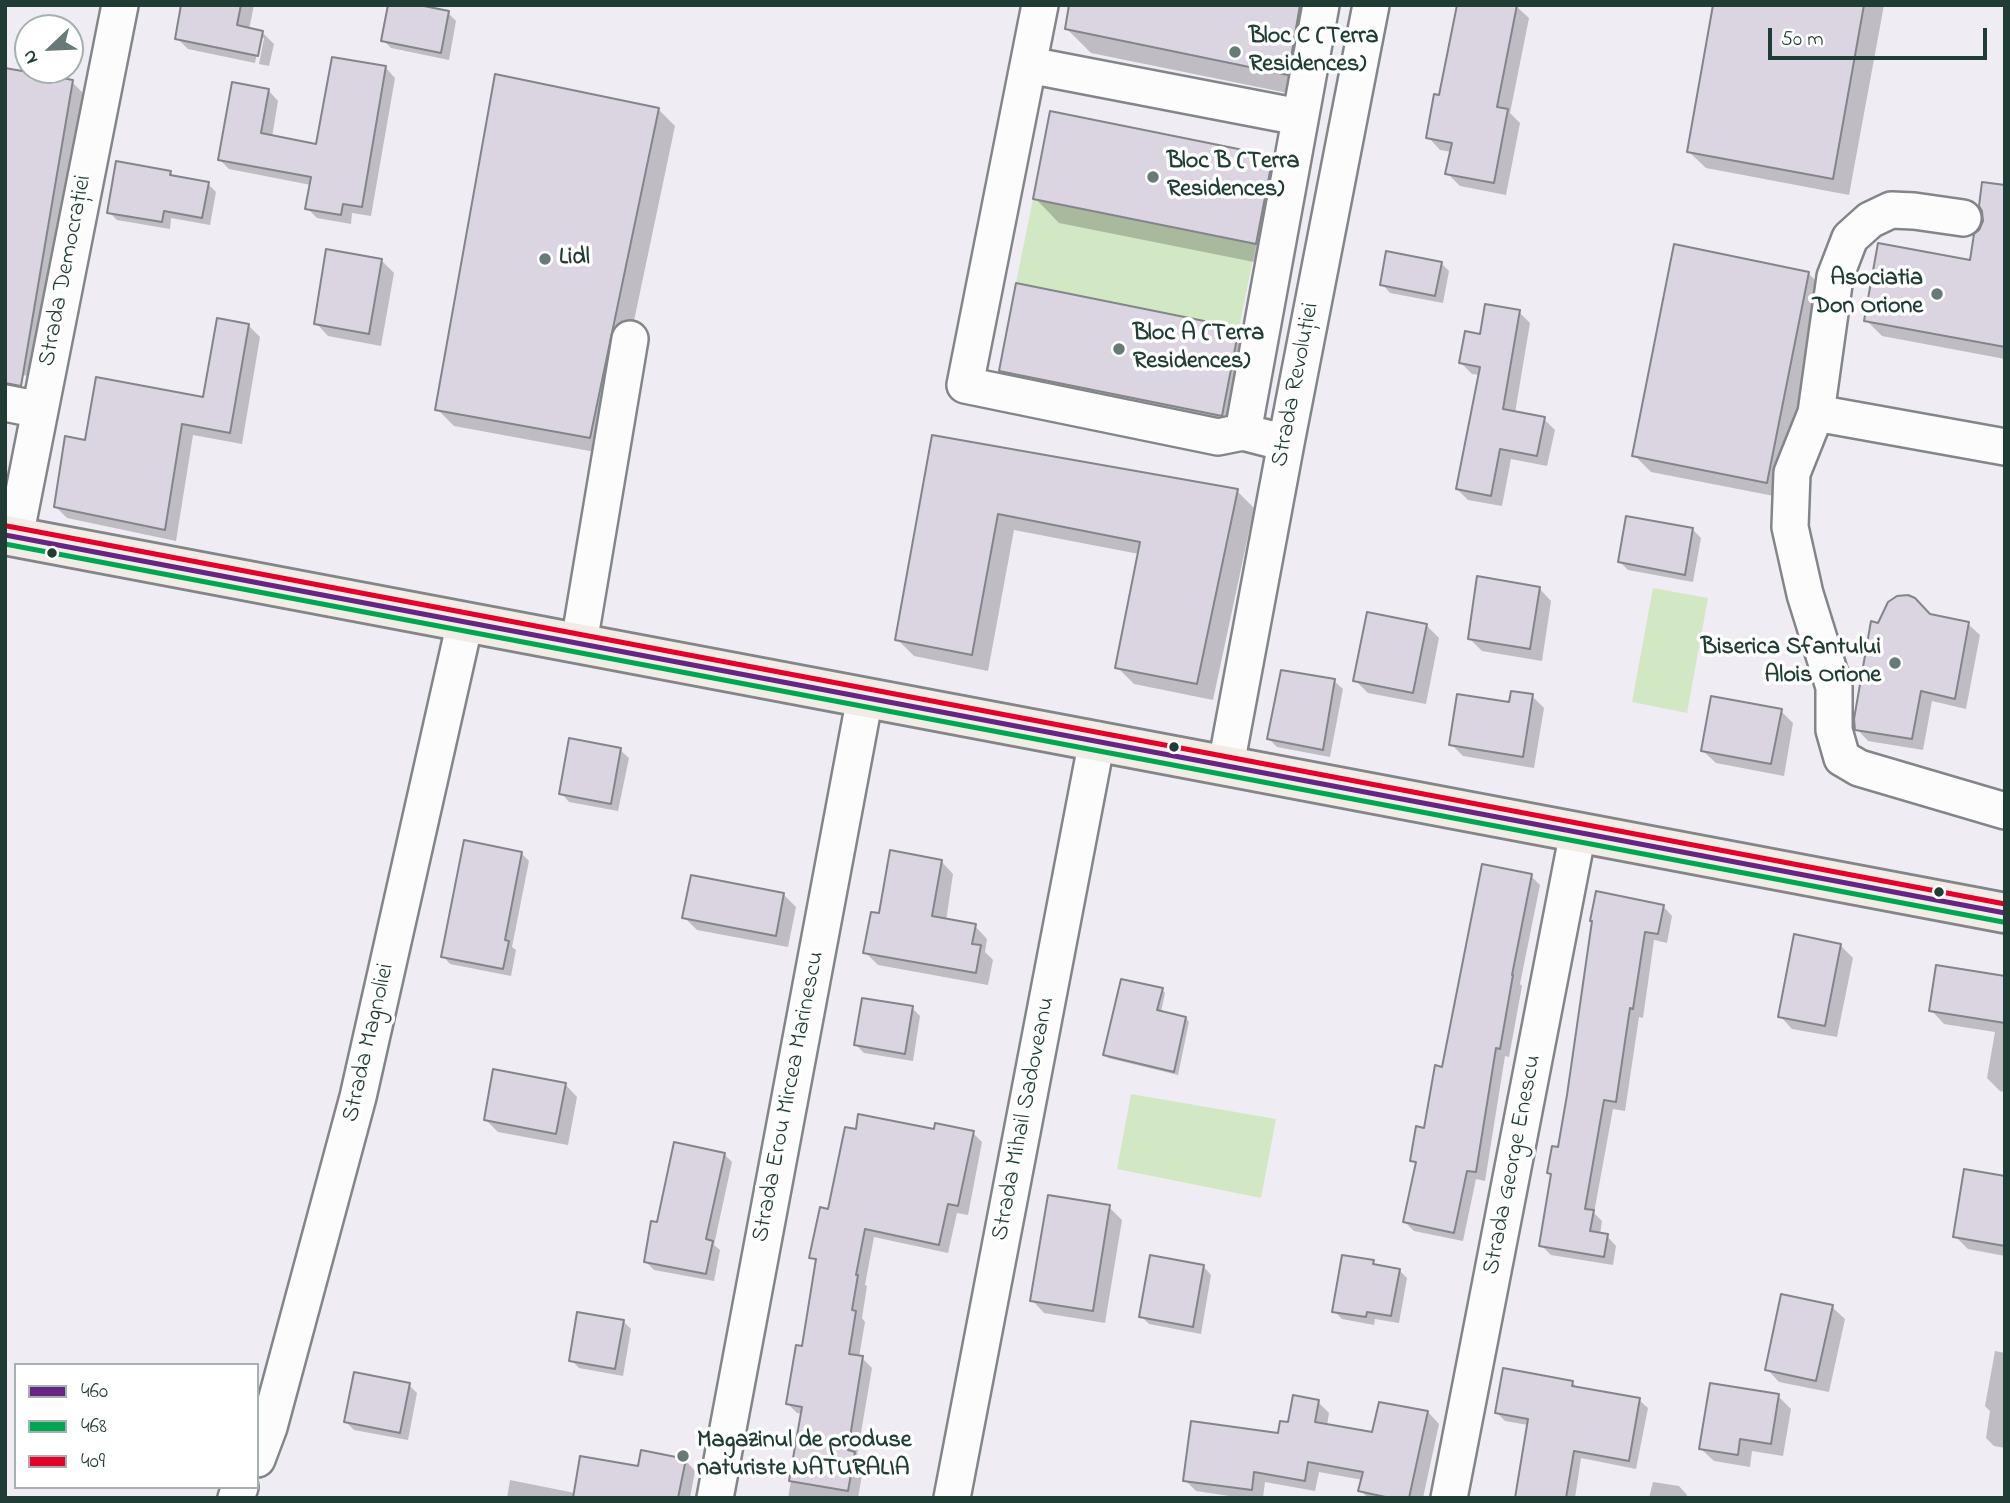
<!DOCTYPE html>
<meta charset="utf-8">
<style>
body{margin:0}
#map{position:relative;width:2010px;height:1503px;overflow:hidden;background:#efecf4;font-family:"Indie Flower",sans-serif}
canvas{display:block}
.frame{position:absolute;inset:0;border:7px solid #1f3d34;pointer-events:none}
.legend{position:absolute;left:14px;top:1363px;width:245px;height:126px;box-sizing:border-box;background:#fff;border:2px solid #a5b1ae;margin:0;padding:9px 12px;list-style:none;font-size:21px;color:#1f3d34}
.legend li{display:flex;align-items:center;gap:14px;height:35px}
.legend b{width:35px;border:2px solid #a5b1ae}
.north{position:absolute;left:14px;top:14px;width:70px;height:70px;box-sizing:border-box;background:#fff;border:2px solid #a5b1ae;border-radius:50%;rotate:247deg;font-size:19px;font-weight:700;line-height:28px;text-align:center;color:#1f3d34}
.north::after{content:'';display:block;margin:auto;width:24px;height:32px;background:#687a77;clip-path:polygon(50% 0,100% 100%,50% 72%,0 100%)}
.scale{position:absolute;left:1768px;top:28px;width:219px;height:32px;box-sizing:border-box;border:4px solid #1f3d34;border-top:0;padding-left:9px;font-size:21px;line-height:24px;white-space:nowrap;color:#1f3d34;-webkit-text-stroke:5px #fff;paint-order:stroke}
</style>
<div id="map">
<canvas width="2010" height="1503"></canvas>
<div class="frame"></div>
<ul class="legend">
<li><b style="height:9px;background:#662483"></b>460</li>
<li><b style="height:9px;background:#00a651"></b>468</li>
<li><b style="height:9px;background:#e4002b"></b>409</li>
</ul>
<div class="north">N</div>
<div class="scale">50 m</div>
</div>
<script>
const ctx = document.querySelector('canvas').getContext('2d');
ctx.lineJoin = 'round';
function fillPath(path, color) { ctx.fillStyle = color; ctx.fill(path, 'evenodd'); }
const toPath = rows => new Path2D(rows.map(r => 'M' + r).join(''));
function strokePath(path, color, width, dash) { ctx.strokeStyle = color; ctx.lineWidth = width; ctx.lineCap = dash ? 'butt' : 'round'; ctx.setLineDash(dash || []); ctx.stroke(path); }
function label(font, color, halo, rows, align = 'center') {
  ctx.font = font + ' "Indie Flower",sans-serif'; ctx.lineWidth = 7; ctx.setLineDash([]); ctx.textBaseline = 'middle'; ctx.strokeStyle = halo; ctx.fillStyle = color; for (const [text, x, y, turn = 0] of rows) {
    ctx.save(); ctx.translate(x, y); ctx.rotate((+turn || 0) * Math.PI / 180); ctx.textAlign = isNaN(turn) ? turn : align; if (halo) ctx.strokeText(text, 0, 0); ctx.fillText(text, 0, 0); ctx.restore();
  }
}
fillPath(toPath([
 [1033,199,1256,244,1239,328,1016,283],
 [1653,588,1708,598,1687,713,1632,702],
 [1131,1094,1276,1119,1261,1198,1117,1169]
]), '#d2e8c5');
fillPath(toPath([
 [183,5,254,5,249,30,263,33,274,44,269,66,259,64,264,38,260,38,255,63,188,49,177,38],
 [1071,5,1321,5,1312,98,1091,53,1067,29],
 [1715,5,1884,5,1849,195,1706,168,1689,152],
 [1516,6,1529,18,1510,113,1520,123,1506,195,1460,186,1447,173,1452,152,1440,150,1428,137,1440,97],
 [448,13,456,21,449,60,391,48,383,40],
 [386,68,395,78,371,216,352,213,351,224,317,218,307,208,311,185,229,169,219,159,269,91,278,101,272,137,317,146],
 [72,82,87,97,40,378,5,372],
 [658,109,675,126,606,454,454,426,437,409],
 [1272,157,1296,182,1279,267,1059,223,1035,198],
 [170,172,175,178,208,184,216,192,210,225,171,218,170,229,117,220,109,212],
 [2005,187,2005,359,1882,336,1866,320,1971,262,1985,222],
 [382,261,394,273,381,346,328,336,316,323],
 [1441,263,1449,271,1443,303,1390,293,1382,284],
 [1808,273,1825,290,1784,498,1651,472,1634,455],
 [1519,312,1530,323,1515,413,1544,419,1555,430,1547,466,1511,459,1502,506,1468,500,1457,489,1480,375,1472,374,1461,363,1482,336],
 [249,326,260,337,242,444,193,435,176,541,67,518,56,507,205,399],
 [1238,329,1262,354,1245,439,1025,395,1001,370],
 [933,437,1237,491,1254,508,1213,700,1134,684,1117,667,1139,554,1014,530,988,671,914,656,897,639],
 [1693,530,1701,538,1693,582,1628,570,1620,562],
 [1539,588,1551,601,1542,661,1482,651,1469,638],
 [1930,616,1968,624,1980,635,1966,709,1932,701,1923,750,1868,741,1857,729,1879,625],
 [1426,625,1439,638,1426,704,1368,693,1355,680],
 [1334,681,1343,689,1330,757,1277,747,1269,739],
 [1532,696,1544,708,1534,768,1463,756,1451,744,1511,704],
 [1781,711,1793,723,1784,776,1716,763,1703,751],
 [620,750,629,758,618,811,569,802,561,793],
 [521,853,529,861,512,947,516,950,511,976,450,964,443,956],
 [941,861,953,874,946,921,975,926,987,939,985,952,993,960,988,985,878,965,865,952,881,915],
 [1531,876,1540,885,1520,984,1522,986,1509,1057,1505,1056,1485,1181,1476,1179,1463,1241,1414,1231,1405,1222,1417,1166,1412,1160],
 [783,894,796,907,788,947,697,930,684,917],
 [1663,906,1672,916,1667,943,1654,940,1643,1018,1639,1017,1625,1111,1613,1109,1594,1213,1602,1221,1600,1235,1607,1236,1616,1246,1613,1265,1551,1255,1541,1245,1553,1176,1549,1173,1559,1149,1593,921],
 [1840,945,1853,958,1837,1037,1792,1029,1780,1016],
 [2005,975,2005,1092,2000,1091,1987,1078,1995,1032,1944,1024,1931,1010,2004,977],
 [1162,989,1165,993,1161,1012,1186,1018,1189,1022,1178,1075,1108,1058,1104,1054],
 [912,1008,920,1016,913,1061,864,1053,856,1045],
 [565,1084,577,1097,568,1145,498,1132,485,1119],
 [935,1131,973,1133,982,1142,968,1215,957,1213,948,1253,874,1237,865,1285,867,1286,862,1318,865,1322,859,1357,862,1358,872,1368,857,1456,864,1463,858,1498,788,1498,803,1414,797,1413,788,1404,803,1348,817,1263,811,1257,829,1211],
 [724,1154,732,1162,714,1245,720,1250,714,1281,654,1270,646,1262,659,1224],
 [2005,1178,2005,1256,1968,1249,1955,1236],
 [1109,1207,1122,1220,1105,1323,1044,1313,1032,1300],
 [1373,1262,1377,1266,1399,1270,1407,1278,1399,1323,1375,1319,1374,1325,1342,1319,1334,1311],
 [1203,1266,1211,1275,1201,1334,1149,1324,1141,1316],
 [1832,1307,1845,1319,1829,1392,1779,1382,1767,1369],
 [623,1321,631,1329,623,1376,579,1368,571,1360],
 [1995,1351,2005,1353,2005,1448,1994,1446,1986,1438,1990,1411,1985,1406],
 [1572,1382,1579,1389,1639,1400,1648,1408,1636,1469,1581,1458,1575,1498,1517,1498,1528,1425,1505,1421,1497,1413],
 [409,1385,417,1393,408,1440,354,1430,346,1422],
 [1778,1396,1791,1409,1783,1456,1752,1451,1750,1467,1714,1461,1701,1449],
 [1318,1402,1329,1413,1327,1426,1373,1434,1428,1412,1439,1424,1423,1498,1368,1498,1360,1490,1363,1480,1319,1472,1315,1491,1265,1482,1263,1498,1243,1498,1196,1491,1185,1480,1279,1435,1289,1424],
 [685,1460,695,1471,690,1498,507,1498,510,1480,575,1493,640,1468],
 [1653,1482,1679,1486,1687,1495,1687,1498,1649,1498]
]), '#0003');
const building = toPath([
 [181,5,241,5,237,25,263,31,258,56,175,39,181,5],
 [388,5,419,5,449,11,441,53,381,41,388,5],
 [1069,5,1300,5,1288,75,1065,29,1069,5],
 [1457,5,1517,5,1497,107,1508,109,1494,183,1445,174,1452,143,1426,138,1434,94,1439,95,1457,5],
 [1713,5,1864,5,1833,179,1687,152,1713,5],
 [332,57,386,66,362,207,343,204,341,215,305,209,311,177,218,160,232,82,269,89,261,133,316,144,332,57],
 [5,68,73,80,21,386,5,383,5,68],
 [495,74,659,108,590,438,435,410,495,74],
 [1050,111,1273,156,1256,244,1033,199,1050,111],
 [116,161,171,171,170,175,209,182,202,218,164,211,162,222,107,213,116,161],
 [1982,182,2005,185,2005,347,1864,321,1878,243,1970,260,1974,234,1979,230,1983,221,1982,211,1979,206,1982,182],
 [1674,244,1809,272,1767,483,1632,456,1674,244],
 [326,249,382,259,369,334,314,324,326,249],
 [1386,251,1442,262,1435,296,1380,285,1386,251],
 [1016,283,1239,328,1222,416,999,371,1016,283],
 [1485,304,1520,310,1503,409,1545,417,1537,456,1500,449,1491,496,1456,489,1480,367,1459,363,1465,331,1480,334,1485,304],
 [217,318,249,324,230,433,182,424,165,530,54,507,65,436,85,440,96,377,203,397,217,318],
 [932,435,1238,489,1197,684,1115,668,1140,542,998,514,972,655,895,640,932,435],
 [1626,516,1693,528,1685,575,1618,562,1626,516],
 [1477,576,1540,587,1530,649,1468,639,1477,576],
 [1908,595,1915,598,1930,614,1969,622,1955,699,1921,691,1912,739,1855,730,1854,719,1871,621,1878,623,1888,602,1897,596,1908,595],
 [1367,612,1427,624,1413,693,1353,681,1367,612],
 [1281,670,1335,679,1323,750,1267,739,1281,670],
 [1511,691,1533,694,1523,757,1449,745,1457,694,1509,702,1511,691],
 [1711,696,1782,709,1771,764,1701,751,1711,696],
 [569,738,621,748,611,804,559,794,569,738],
 [464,840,522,852,505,940,509,941,503,969,441,957,464,840],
 [890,850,942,860,932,916,976,924,972,944,981,945,976,973,863,953,871,912,879,913,890,850],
 [1482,864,1532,874,1512,975,1513,975,1500,1049,1496,1048,1476,1172,1467,1171,1454,1233,1403,1222,1416,1162,1410,1161,1416,1126,1424,1128,1435,1065,1442,1067,1482,864],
 [691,875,784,893,776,936,682,918,691,875],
 [1596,891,1664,905,1658,934,1645,932,1633,1009,1630,1008,1616,1102,1604,1100,1585,1209,1594,1210,1590,1231,1608,1234,1604,1257,1539,1246,1551,1174,1547,1173,1552,1146,1558,1147,1567,1095,1592,921,1590,921,1596,891],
 [1794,934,1841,944,1825,1026,1778,1017,1794,934],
 [1936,965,2005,976,2005,1023,1929,1011,1936,965],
 [1121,979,1163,988,1157,1010,1186,1017,1174,1072,1103,1055,1121,979],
 [862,998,913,1006,905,1054,854,1045,862,998],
 [493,1069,566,1083,556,1134,484,1120,493,1069],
 [858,1114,934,1129,935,1123,974,1131,958,1206,948,1204,939,1245,865,1229,856,1275,858,1275,852,1310,856,1311,849,1354,863,1356,848,1450,855,1452,848,1491,789,1481,802,1407,786,1404,796,1345,802,1346,816,1259,809,1258,820,1207,828,1209,845,1127,856,1129,858,1114],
 [674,1142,725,1153,706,1239,713,1241,706,1274,644,1262,651,1221,657,1222,674,1142],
 [1964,1169,2005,1176,2005,1246,1953,1237,1964,1169],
 [1048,1195,1110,1205,1093,1311,1030,1301,1048,1195],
 [1150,1255,1204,1265,1193,1327,1139,1317,1150,1255],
 [1342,1255,1374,1260,1373,1264,1400,1269,1391,1316,1367,1312,1366,1317,1332,1312,1342,1255],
 [1781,1294,1833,1305,1816,1381,1765,1370,1781,1294],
 [577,1312,624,1320,615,1369,569,1361,577,1312],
 [1503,1368,1573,1381,1572,1386,1640,1398,1629,1461,1574,1451,1566,1498,1515,1498,1528,1419,1495,1413,1503,1368],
 [354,1372,410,1383,400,1433,344,1422,354,1372],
 [1710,1383,1779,1394,1771,1444,1740,1439,1738,1455,1699,1449,1710,1383],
 [1293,1395,1319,1400,1315,1422,1372,1432,1379,1402,1428,1411,1409,1498,1390,1498,1358,1491,1363,1472,1308,1462,1305,1481,1254,1472,1252,1490,1183,1481,1191,1421,1278,1433,1280,1421,1288,1422,1293,1395],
 [641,1450,686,1459,678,1498,573,1498,580,1456,638,1466,641,1450]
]);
fillPath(building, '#dbd5e2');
strokePath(building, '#828688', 2);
const minor = toPath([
 [1040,5,965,385,1218,437,1243,432,1286,443],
 [1029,65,1299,117],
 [1963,218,1914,211,1891,210,1870,220,1850,238,1835,277,1816,413,1792,473,1790,527,1805,594,1834,687,1834,730,1842,758,1859,768,2005,811],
 [5,403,40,410],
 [1816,413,2005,447],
 [1243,432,1321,5],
 [15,537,120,5],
 [579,643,630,339],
 [1226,765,1286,443,1371,5],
 [257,1459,269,1427,358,1097,465,622],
 [236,1498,240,1487],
 [715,1498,865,697],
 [952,1498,1097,740],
 [1449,1498,1578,832]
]);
const major = toPath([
 [5,535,2005,913]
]);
strokePath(minor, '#828688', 40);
strokePath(major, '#828688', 44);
strokePath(minor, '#fdfcfd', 35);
strokePath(major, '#f1ece6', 38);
strokePath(toPath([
 [5,535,2005,913]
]), '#662483', 5);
strokePath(toPath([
 [5,544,2003,922]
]), '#00a651', 5);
strokePath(toPath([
 [7,526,2005,904]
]), '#e4002b', 5);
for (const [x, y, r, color] of [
 [1235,52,7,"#687a77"],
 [1153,177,7,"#687a77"],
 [545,259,7,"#687a77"],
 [1937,294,7,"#687a77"],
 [1119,349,7,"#687a77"],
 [52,553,6,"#1f3d34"],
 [1895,663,7,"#687a77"],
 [1174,747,6,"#1f3d34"],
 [1939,892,6,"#1f3d34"],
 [683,1456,7,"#687a77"]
]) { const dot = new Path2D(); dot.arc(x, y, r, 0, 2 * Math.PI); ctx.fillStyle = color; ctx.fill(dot); strokePath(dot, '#fff', 2.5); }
label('bold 24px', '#1f3d34', '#fff', [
 ["Bloc C (Terra",1249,38],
 ["Residences)",1249,66],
 ["Bloc B (Terra",1167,163],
 ["Residences)",1167,191],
 ["Lidl",559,259],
 ["Asociatia",1923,280,"right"],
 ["Don Orione",1923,308,"right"],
 ["Bloc A (Terra",1133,335],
 ["Residences)",1133,363],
 ["Biserica Sfantului",1881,649,"right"],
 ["Alois Orione",1881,677,"right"],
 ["Magazinul de produse",697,1442],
 ["naturiste NATURALIA",697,1470]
], 'left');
label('24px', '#1f3d34', '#fff', [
 ["Strada Democrației",67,271,-79],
 ["Strada Revoluției",1297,385,-79],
 ["Strada Magnoliei",370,1043,-77],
 ["Strada Erou Mircea Marinescu",790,1097,-79],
 ["Strada Mihail Sadoveanu",1025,1119,-79],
 ["Strada George Enescu",1514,1165,-79]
]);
</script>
